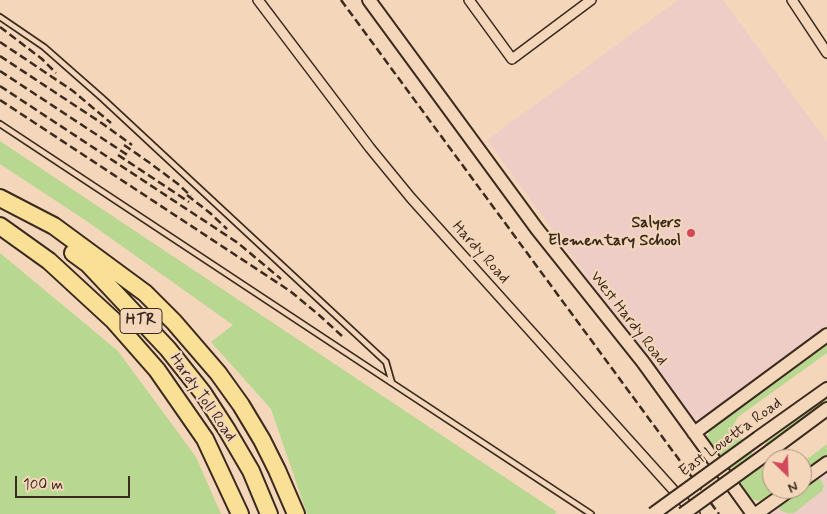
<!DOCTYPE html>
<style>
body{margin:0}
#map{position:relative;width:827px;height:514px;overflow:hidden;background:#f4d7bb;font-family:Mynerve,sans-serif}
canvas{display:block}
.north{position:absolute;left:762px;top:449px;width:50px;height:50px;box-sizing:border-box;background:#f4d7bb;border:1px solid #aa927c;border-radius:50%;rotate:156deg;font-size:14px;font-weight:700;line-height:20px;text-align:center;color:#3b2a1e}
.north::after{content:'';display:block;margin:auto;width:18px;height:22px;background:#d1495b;clip-path:polygon(50% 0,100% 100%,50% 72%,0 100%)}
.scale{position:absolute;left:15px;top:476px;width:115px;height:22px;box-sizing:border-box;border:2px solid #3b2a1e;border-top:0;padding-left:6px;font-size:15px;line-height:18px;white-space:nowrap;color:#3b2a1e;-webkit-text-stroke:4px #f4d7bb;paint-order:stroke}
</style>
<div id="map">
<canvas width="827" height="514"></canvas>
<div class="north">N</div>
<div class="scale">100 m</div>
</div>
<script>
const ctx = document.querySelector('canvas').getContext('2d');
ctx.lineJoin = 'round';
function fillPath(path, color) { ctx.fillStyle = color; ctx.fill(path, 'evenodd'); }
const toPath = rows => new Path2D(rows.map(r => 'M' + r).join(''));
function strokePath(path, color, width, dash) { ctx.strokeStyle = color; ctx.lineWidth = width; ctx.lineCap = dash ? 'butt' : 'round'; ctx.setLineDash(dash || []); ctx.stroke(path); }
function label(font, color, halo, rows, align = 'center') {
  ctx.font = font + ' Mynerve,sans-serif'; ctx.lineWidth = 4.5; ctx.setLineDash([]); ctx.textBaseline = 'middle'; ctx.strokeStyle = halo; ctx.fillStyle = color; for (const [text, x, y, turn = 0] of rows) {
    ctx.save(); ctx.translate(x, y); ctx.rotate((+turn || 0) * Math.PI / 180); ctx.textAlign = isNaN(turn) ? turn : align; if (halo) ctx.strokeText(text, 0, 0); ctx.fillText(text, 0, 0); ctx.restore();
  }
}
fillPath(toPath([
 [678,0,723,0,827,142,827,325,801,349,706,417,697,419,691,417,686,412,487,140],
 [827,468,827,514,768,514,769,512,798,489,802,489]
]), '#edcdc6');
fillPath(toPath([
 [0,141,557,512,554,514,307,514,271,409,211,342,233,325,88,222,0,164],
 [0,253,118,351,196,457,221,514,0,514],
 [827,343,827,353,738,417,734,424,735,429,764,471,772,477,772,489,780,489,761,501,754,500,745,493,709,444,707,437,709,432,714,426],
 [827,394,827,403,767,447,762,440],
 [827,444,827,456,802,474,802,463],
 [815,477,821,480,824,486,822,491,794,513,787,513,780,510,778,506,778,503,798,489,802,489,802,486]
]), '#b8d790');
const service = toPath([
 [0,17,44,47,102,98,386,362,392,383,591,514],
 [0,124,392,383]
]);
const minor = toPath([
 [258,0,370,148,411,198,695,514],
 [469,0,512,59,591,0],
 [792,0,827,53]
]);
const secondary = toPath([
 [369,0,537,229,643,362,753,514],
 [694,433,827,335],
 [758,438,827,389],
 [769,452,827,409],
 [802,481,827,463],
 [756,514,791,489]
]);
const motorway = toPath([
 [0,198,54,226,145,293,174,322,218,373,241,405,262,440,277,470,296,514],
 [0,226,49,261,113,320,157,370,205,439,240,514],
 [73,253,88,264,168,349,203,393,227,430,251,471,269,514]
]);
strokePath(service, '#3b2a1e', 8);
strokePath(minor, '#3b2a1e', 12);
strokePath(secondary, '#3b2a1e', 16);
strokePath(motorway, '#3b2a1e', 20);
strokePath(service, '#f4d7bb', 4.5);
strokePath(minor, '#f4d7bb', 9);
strokePath(secondary, '#f4d7bb', 12);
strokePath(motorway, '#fadf96', 16);
strokePath(toPath([
 [341,0,719,514],
 [0,27,42,59,56,73],
 [0,42,73,91,111,123],
 [0,56,103,124,132,145],
 [0,71,129,156],
 [0,86,238,243,281,279],
 [0,100,290,291,319,315,342,336],
 [124,145,150,163,178,184,191,196],
 [118,155,189,202],
 [187,195,210,213,227,229]
]), '#3b2a1e', 2.5, [8, 4]);
const secondaryBridge = toPath([
 [653,514,758,438],
 [683,514,769,452]
]);
strokePath(secondaryBridge, '#3b2a1e', 16, []);
strokePath(secondaryBridge, '#f4d7bb', 12);
for (const [x, y, r, color] of [
 [691,233,5,"#d1495b"]
]) { const dot = new Path2D(); dot.arc(x, y, r, 0, 2 * Math.PI); ctx.fillStyle = color; ctx.fill(dot); strokePath(dot, '#f4d7bb', 2); }
for (const [x, y, w] of [
 [141,321,42]
]) { const box = new Path2D(); box.roundRect(x - w / 2, y - 12.5, w, 25, 4); ctx.fillStyle = '#f4d7bb'; ctx.fill(box); strokePath(box, '#3b2a1e', 1); }
label('bold 15px', '#3b2a1e', null, [
 ["HTR",141,321]
]);
label('bold 16px', '#3b2a1e', '#f4d7bb', [
 ["Salyers",681,224],
 ["Elementary School",681,242]
], 'right');
label('16px', '#3b2a1e', '#f4d7bb', [
 ["Hardy Road",480,253,48],
 ["West Hardy Road",628,319,52],
 ["Hardy Toll Road",202,398,55],
 ["East Louetta Road",731,438,-36]
]);
</script>
